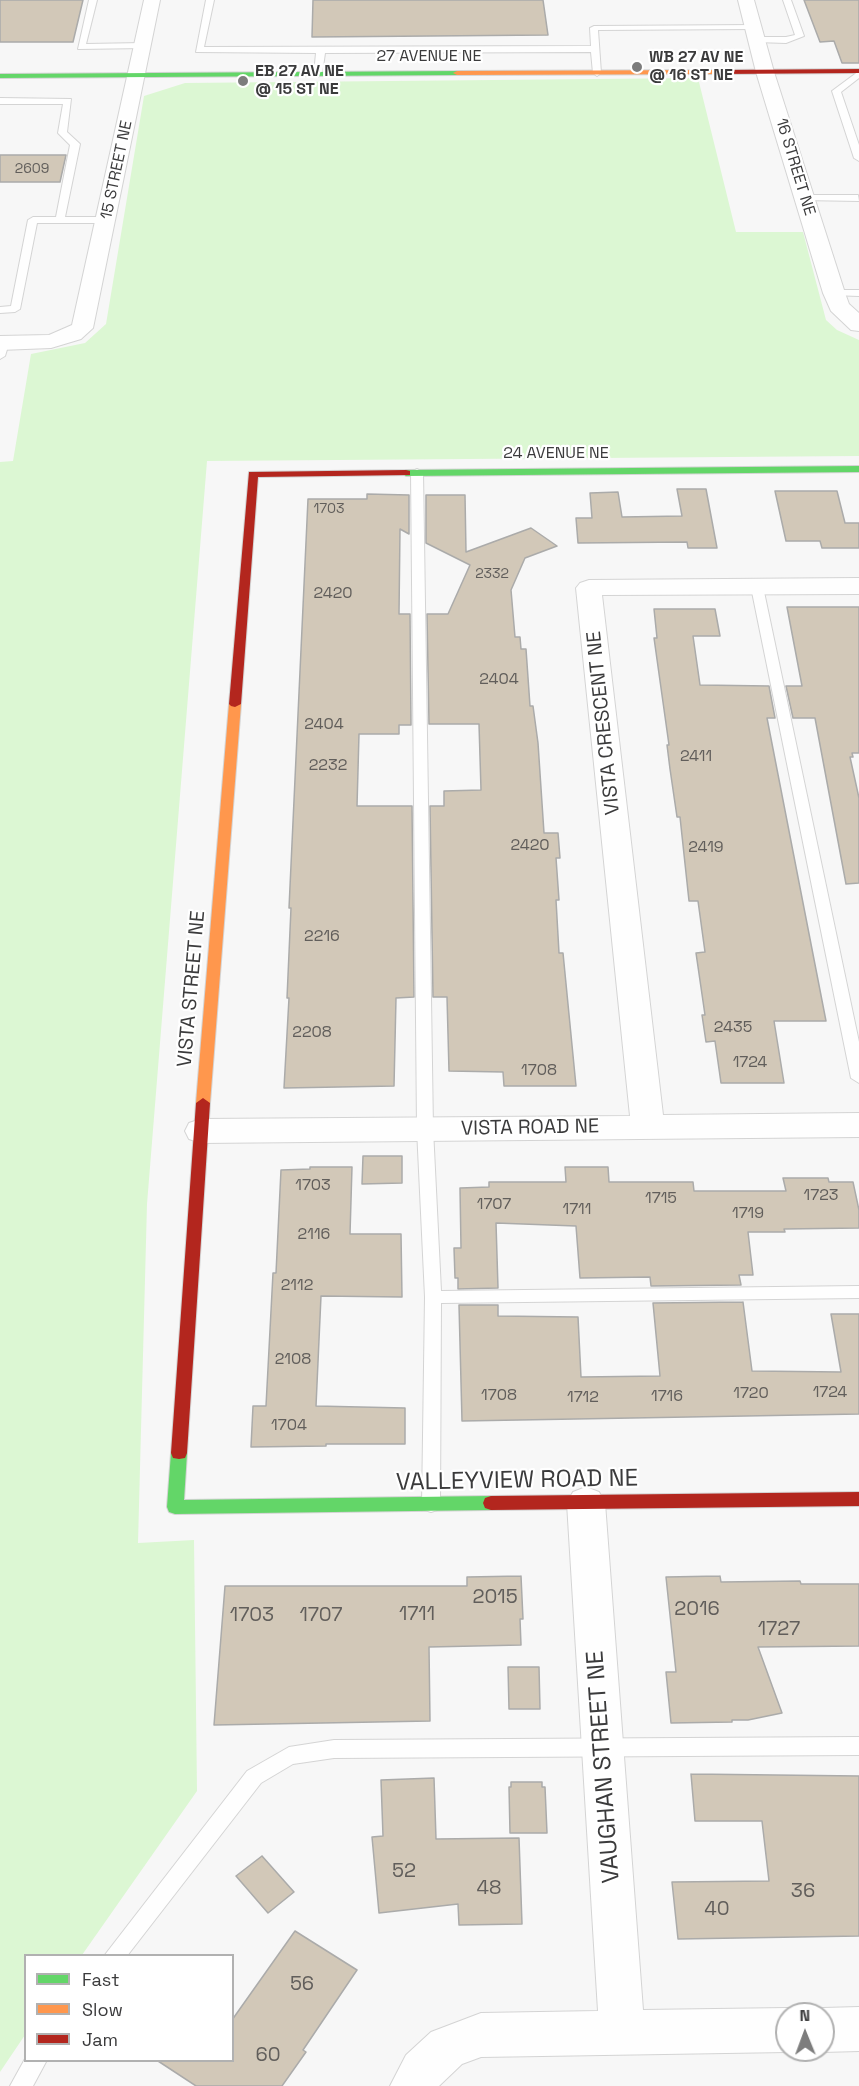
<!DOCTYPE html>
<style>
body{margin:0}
#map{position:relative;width:859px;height:2086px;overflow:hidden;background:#f7f7f7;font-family:"Space Grotesk",sans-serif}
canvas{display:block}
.legend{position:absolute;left:24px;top:1954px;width:210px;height:108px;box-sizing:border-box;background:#fff;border:2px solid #b1b1b1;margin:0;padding:8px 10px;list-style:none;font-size:18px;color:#3b3b3c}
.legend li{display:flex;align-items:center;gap:12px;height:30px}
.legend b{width:30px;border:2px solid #b1b1b1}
.north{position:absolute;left:775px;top:2002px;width:60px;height:60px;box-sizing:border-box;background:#fff;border:2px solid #b1b1b1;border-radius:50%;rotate:359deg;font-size:16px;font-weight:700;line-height:24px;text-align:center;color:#3b3b3c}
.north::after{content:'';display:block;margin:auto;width:21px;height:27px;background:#7d7d7d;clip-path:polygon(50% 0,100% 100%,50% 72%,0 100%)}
</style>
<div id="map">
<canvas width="859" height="2086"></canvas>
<ul class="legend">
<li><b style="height:8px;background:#63d668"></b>Fast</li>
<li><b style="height:8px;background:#ff974d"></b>Slow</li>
<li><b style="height:8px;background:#b3261e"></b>Jam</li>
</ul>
<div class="north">N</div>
</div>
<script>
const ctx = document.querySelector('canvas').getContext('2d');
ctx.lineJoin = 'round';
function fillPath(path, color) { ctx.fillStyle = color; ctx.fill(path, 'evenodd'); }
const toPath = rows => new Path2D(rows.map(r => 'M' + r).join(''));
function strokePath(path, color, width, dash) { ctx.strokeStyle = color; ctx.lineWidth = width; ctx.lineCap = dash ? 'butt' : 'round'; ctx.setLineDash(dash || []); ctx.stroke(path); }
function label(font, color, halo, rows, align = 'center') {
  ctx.font = font + ' "Space Grotesk",sans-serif'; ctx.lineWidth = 4.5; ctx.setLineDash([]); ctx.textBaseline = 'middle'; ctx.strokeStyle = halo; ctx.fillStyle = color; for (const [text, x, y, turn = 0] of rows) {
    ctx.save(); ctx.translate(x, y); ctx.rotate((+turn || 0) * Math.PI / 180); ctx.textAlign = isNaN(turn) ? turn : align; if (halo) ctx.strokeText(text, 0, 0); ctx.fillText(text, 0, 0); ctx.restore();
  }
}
fillPath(toPath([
 [698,78,736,232,803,232,826,320,837,330,859,340,859,456,207,461,147,1204,138,1543,194,1540,197,1791,82,1955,26,1956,25,2035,0,2072,0,462,13,461,31,354,85,343,106,324,144,96,185,83]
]), '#dcf7d3');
const building = toPath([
 [0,0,83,0,73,42,0,42,0,0],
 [313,0,543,0,548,35,312,37,313,0],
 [804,0,859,0,859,63,842,63,834,41,820,42,804,0],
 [0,155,66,155,60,182,0,182,0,155],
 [677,489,706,489,717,548,688,548,687,542,578,543,576,518,592,518,590,493,618,492,622,517,682,516,677,489],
 [775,491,837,491,845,523,859,523,859,548,822,548,820,541,786,541,775,491],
 [367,494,409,495,409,534,400,529,399,614,410,614,411,725,399,725,399,734,359,734,357,806,412,806,414,997,396,998,394,1086,284,1088,289,998,287,998,291,908,289,908,308,499,367,499,367,494],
 [426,495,465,495,466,552,531,528,557,546,525,558,511,590,515,637,520,637,521,649,526,649,530,706,533,706,538,743,544,833,558,833,560,858,556,858,559,900,556,900,559,953,563,953,576,1086,504,1086,503,1072,449,1071,447,997,433,997,430,806,444,806,444,791,481,790,479,724,429,724,427,614,448,614,470,565,426,543,426,495],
 [787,607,859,607,859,753,852,753,853,757,850,757,859,798,859,883,846,884,815,718,793,718,786,686,802,686,787,607],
 [654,609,715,609,720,636,693,636,700,685,769,686,775,718,767,718,826,1021,774,1021,784,1083,721,1083,715,1041,706,1042,702,1015,705,1015,696,953,705,952,698,901,689,901,680,817,677,817,670,769,667,745,669,745,654,638,657,638,654,609],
 [363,1156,402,1156,402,1183,362,1184,363,1156],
 [310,1167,352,1167,350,1234,401,1234,402,1297,321,1296,316,1406,405,1408,405,1444,326,1444,326,1446,251,1447,253,1406,266,1406,273,1273,276,1273,281,1170,310,1169,310,1167],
 [565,1167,608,1167,609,1182,693,1182,694,1191,786,1191,783,1178,828,1178,829,1182,853,1182,859,1210,859,1228,784,1229,785,1232,748,1232,753,1275,739,1275,741,1285,651,1286,650,1277,580,1278,576,1226,496,1223,498,1288,458,1289,458,1278,455,1278,454,1248,461,1248,460,1188,489,1187,489,1182,566,1182,565,1167],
 [743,1302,752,1371,841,1372,831,1314,859,1314,859,1414,462,1421,459,1305,498,1305,498,1316,578,1317,581,1377,660,1376,653,1303,743,1302],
 [521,1576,523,1619,520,1619,521,1645,429,1647,430,1721,214,1725,225,1586,467,1586,467,1577,521,1576],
 [720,1576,721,1582,800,1581,801,1584,859,1584,859,1646,758,1647,782,1713,748,1720,732,1720,732,1722,671,1723,666,1672,676,1672,666,1577,720,1576],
 [508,1667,539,1667,540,1709,509,1709,508,1667],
 [691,1774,859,1776,859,1936,678,1939,672,1882,769,1881,762,1821,695,1821,691,1774],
 [434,1778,436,1839,519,1838,522,1924,459,1925,458,1904,379,1913,372,1837,383,1836,381,1780,434,1778],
 [511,1782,542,1782,542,1787,545,1787,547,1833,510,1833,509,1787,511,1787,511,1782],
 [262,1856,294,1892,268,1913,236,1876,262,1856],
 [295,1931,357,1970,303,2050,306,2052,282,2086,196,2086,158,2061,232,2061,232,2020,295,1931]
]);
fillPath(building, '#d2c8b8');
strokePath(building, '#ababaa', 1.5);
const lane = toPath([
 [89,0,97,0,86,44,143,43,147,46,146,48,78,49,89,0],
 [206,0,214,0,204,47,591,46,590,28,594,26,755,25,759,27,755,29,598,30,601,73,597,76,593,73,591,52,325,53,322,74,318,77,314,74,316,53,196,52,206,0],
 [783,0,791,0,804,36,786,43,756,42,756,38,759,37,786,37,795,35,783,0],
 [859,71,859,78,841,92,859,145,859,161,854,158,832,91,859,71],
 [0,98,71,99,67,132,80,144,65,217,107,217,112,220,107,223,37,223,20,309,15,312,0,313,0,307,11,306,28,220,33,217,56,217,70,145,58,133,63,104,0,104,0,98],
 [805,195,858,195,859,201,802,200,802,196,805,195],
 [834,290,859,290,859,296,830,295,829,293,834,290],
 [4,340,9,343,5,356,0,359,0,341,4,340],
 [417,469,423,472,433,1129,441,1291,859,1286,859,1298,441,1303,440,1505,437,1510,431,1512,425,1510,422,1505,425,1297,417,1129,411,472,417,469],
 [757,583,763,587,859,1042,859,1083,851,1078,751,587,757,583],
 [859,1737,859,1755,334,1758,293,1764,261,1783,127,1956,104,1956,247,1771,289,1747,334,1740,859,1737],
 [26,2057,26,2060,47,2060,33,2086,10,2086,26,2057]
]);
const street = toPath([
 [144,0,160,0,93,328,81,339,51,348,0,350,0,336,49,335,72,325,144,0],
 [738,0,754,0,774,72,845,293,849,304,859,313,859,331,851,330,831,311,823,293,756,72,738,0],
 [859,578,859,594,602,595,663,1115,859,1113,859,1137,201,1143,189,1139,185,1131,189,1123,201,1119,630,1116,576,588,580,583,589,580,859,578],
 [586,1487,599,1492,605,1503,643,2010,787,2008,802,2014,787,2014,787,2050,792,2050,787,2052,481,2057,462,2064,439,2086,390,2086,406,2055,431,2032,481,2013,598,2011,567,1503,573,1492,586,1487],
 [859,2007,859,2051,823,2052,818,2050,823,2050,823,2014,808,2014,823,2008,859,2007]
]);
const fast = toPath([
 [460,71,461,73,457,75,0,78,0,74,460,71],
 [859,466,859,472,406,476,401,473,406,470,859,466],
 [179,1447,185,1448,187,1453,184,1500,491,1496,497,1498,499,1503,497,1508,491,1510,175,1514,169,1512,167,1507,171,1453,173,1448,179,1447]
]);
const slow = toPath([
 [722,70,726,72,725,74,457,75,453,73,457,71,722,70],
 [235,701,241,704,210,1103,203,1108,196,1103,229,704,235,701]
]);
const jam = toPath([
 [859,69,859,73,722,74,718,72,722,70,859,69],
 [406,470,410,471,410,475,258,477,241,704,235,707,231,706,229,704,249,472,406,470],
 [203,1098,210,1103,187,1453,185,1458,179,1459,173,1458,171,1453,196,1103,203,1098],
 [859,1492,859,1506,491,1510,485,1508,483,1503,485,1498,491,1496,859,1492]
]);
strokePath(lane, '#d4d4d4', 2);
strokePath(street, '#d4d4d4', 2);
strokePath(fast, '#d4d4d4', 2);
strokePath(slow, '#d4d4d4', 2);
strokePath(jam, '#d4d4d4', 2);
fillPath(lane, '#fefefe');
fillPath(street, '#fefefe');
fillPath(fast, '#63d668');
fillPath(slow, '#ff974d');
fillPath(jam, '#b3261e');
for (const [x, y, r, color] of [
 [637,67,6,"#7d7d7d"],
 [243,81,6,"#7d7d7d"]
]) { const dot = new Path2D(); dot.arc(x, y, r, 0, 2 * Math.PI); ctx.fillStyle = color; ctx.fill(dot); strokePath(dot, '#fff', 2); }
label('14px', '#615e5b', null, [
 ["2609",32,169],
 ["1703",329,509],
 ["2332",492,574]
]);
label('16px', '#3b3b3c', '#fff', [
 ["27 AVENUE NE",429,57],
 ["16 STREET NE",795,167,73],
 ["15 STREET NE",117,170,-78],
 ["24 AVENUE NE",556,454]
]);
label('bold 16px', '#3b3b3c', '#fff', [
 ["WB 27 AV NE",649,58],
 ["@ 16 ST NE",649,76],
 ["EB 27 AV NE",255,72],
 ["@ 15 ST NE",255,90]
], 'left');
label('16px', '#615e5b', null, [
 ["2420",333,594],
 ["2404",499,680],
 ["2404",324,725],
 ["2411",696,757],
 ["2232",328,766],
 ["2420",530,846],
 ["2419",706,848],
 ["2216",322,937],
 ["2435",733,1028],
 ["2208",312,1033],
 ["1724",750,1063],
 ["1708",539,1071],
 ["1703",313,1186],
 ["1723",821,1196],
 ["1715",661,1199],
 ["1707",494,1205],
 ["1711",577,1210],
 ["1719",748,1214],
 ["2116",314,1235],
 ["2112",297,1286],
 ["2108",293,1360],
 ["1724",830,1393],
 ["1720",751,1394],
 ["1708",499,1396],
 ["1716",667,1397],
 ["1712",583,1398],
 ["1704",289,1426]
]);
label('20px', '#3b3b3c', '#fff', [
 ["VISTA CRESCENT NE",604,723,-96],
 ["VISTA STREET NE",192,989,-85],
 ["VISTA ROAD NE",530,1128,-1]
]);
label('20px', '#615e5b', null, [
 ["2015",495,1598],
 ["2016",697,1610],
 ["1711",417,1615],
 ["1703",252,1616],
 ["1707",321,1616],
 ["1727",779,1630],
 ["52",404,1872],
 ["48",489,1889],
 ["36",803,1892],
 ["40",717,1910],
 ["56",302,1985],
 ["60",268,2056]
]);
label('24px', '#3b3b3c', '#fff', [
 ["VALLEYVIEW ROAD NE",517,1481,-1],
 ["VAUGHAN STREET NE",604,1767,-94]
]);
</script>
